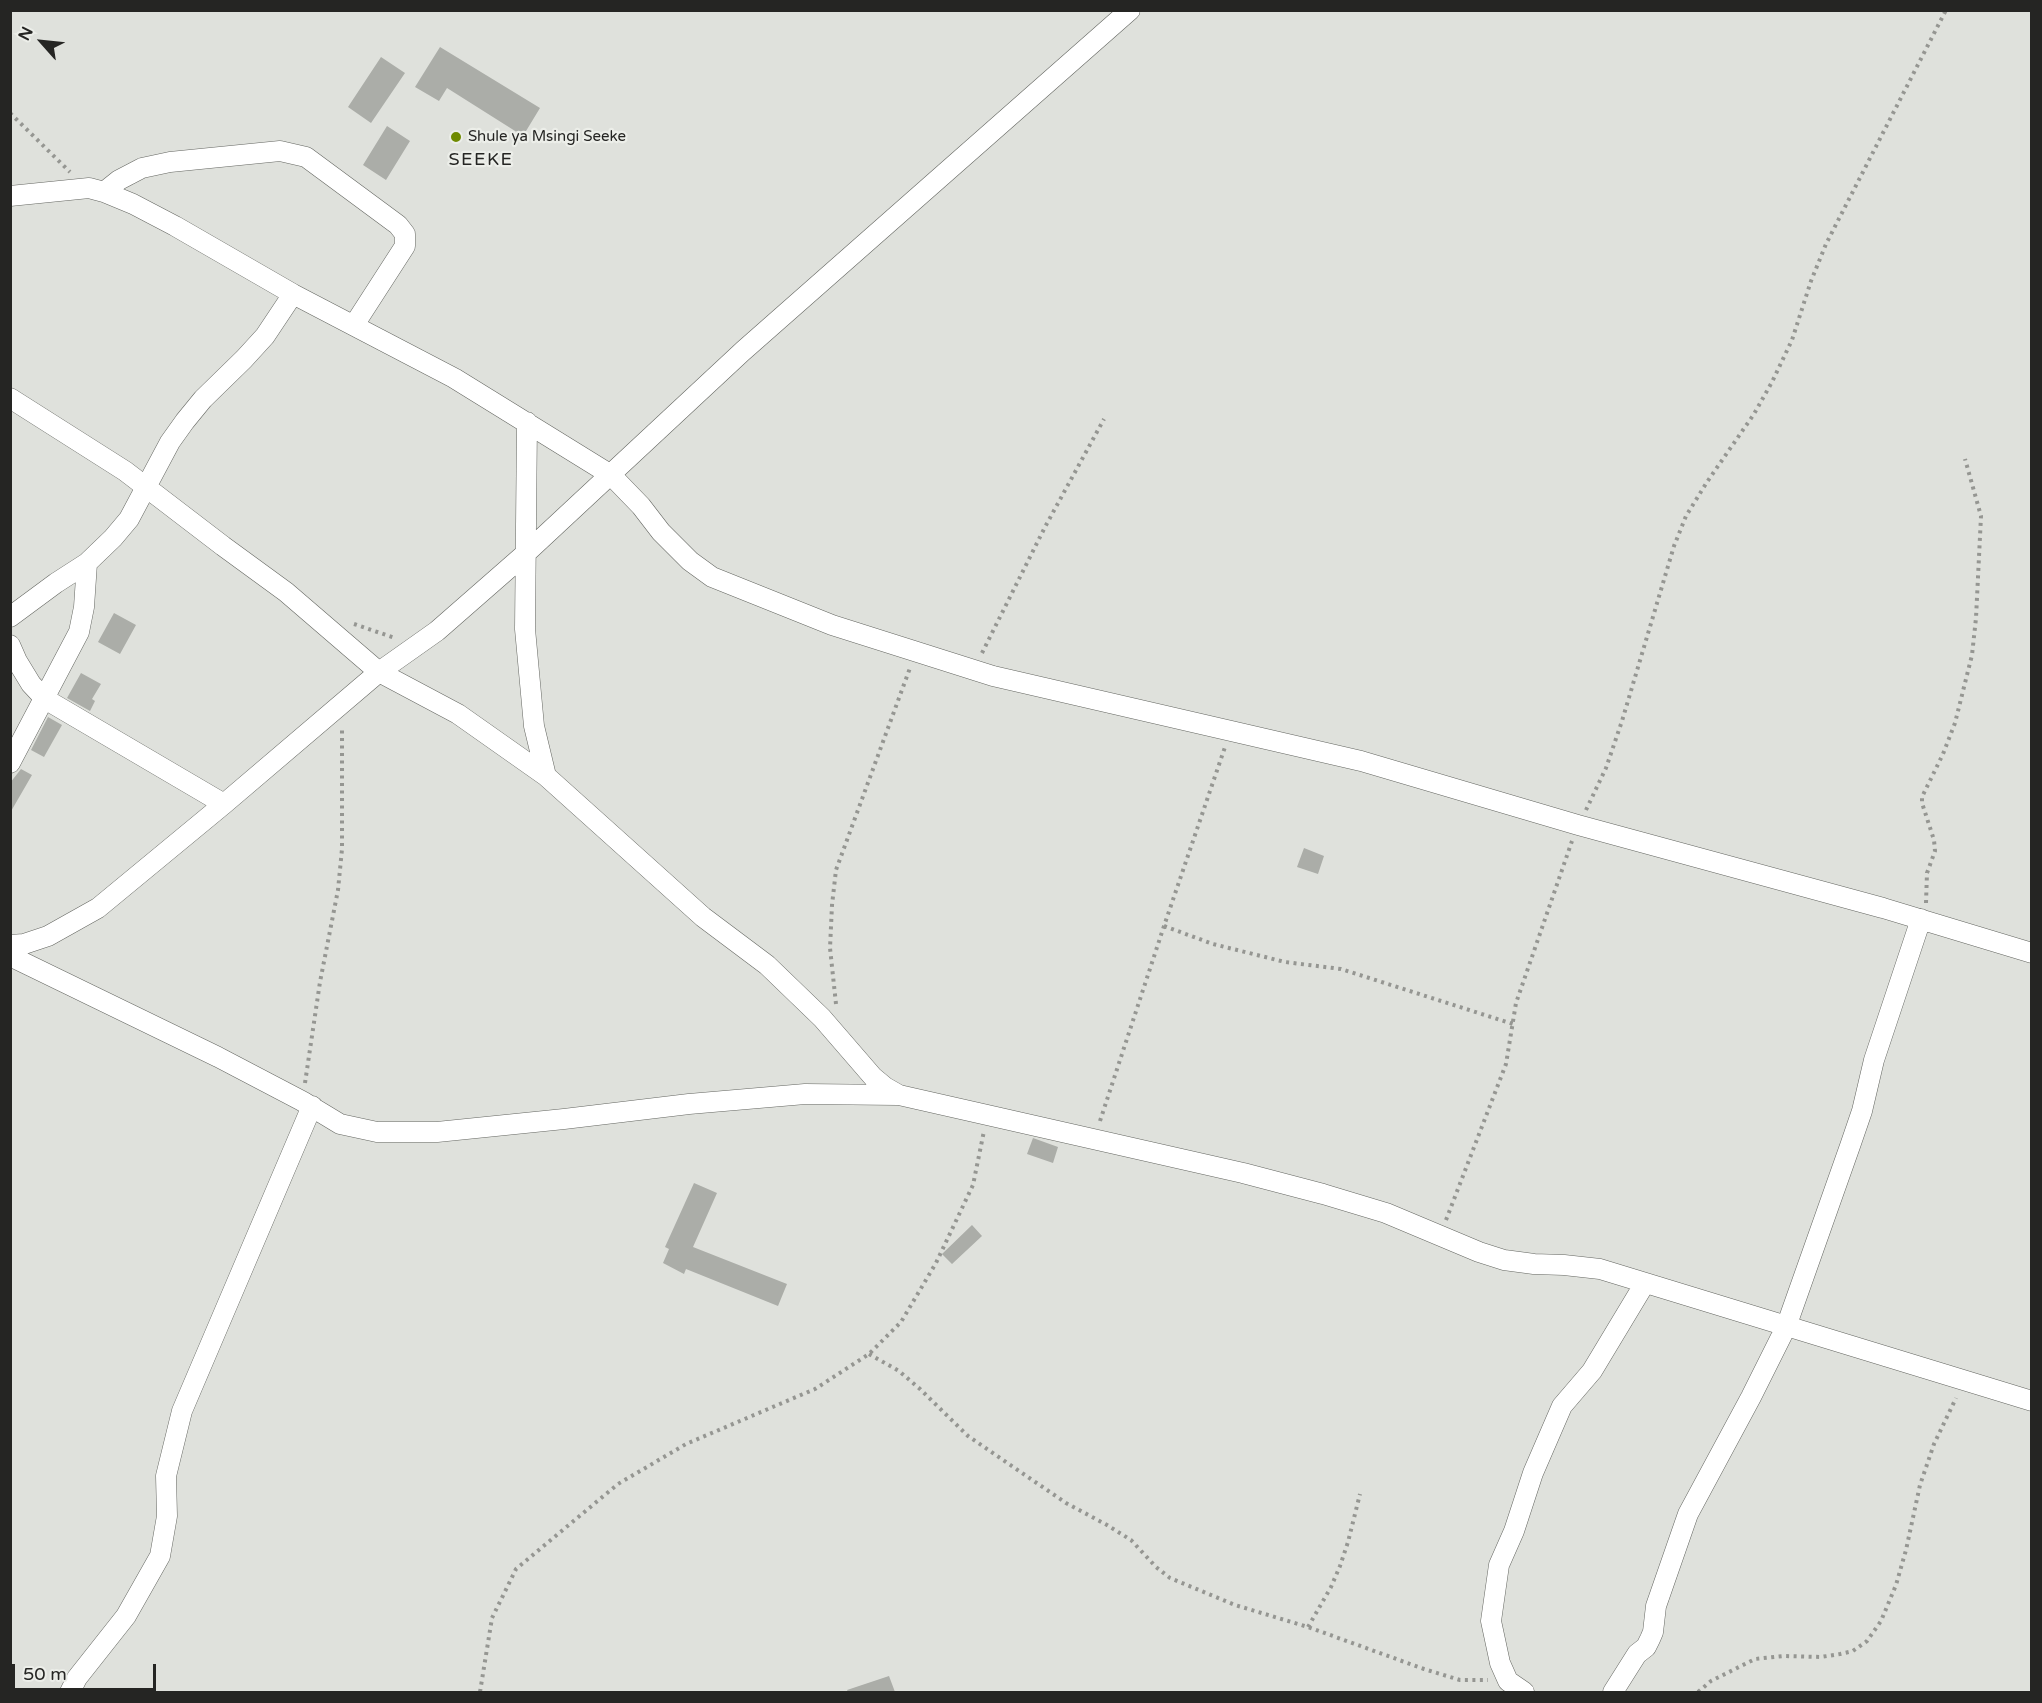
<!DOCTYPE html>
<style>
body{margin:0}
#map{position:relative;width:2042px;height:1703px;overflow:hidden;background:#dfe1dc;font-family:"Varela Round",sans-serif}
canvas{display:block}
.frame{position:absolute;inset:0;border:12px solid #252523;pointer-events:none}
.north{position:absolute;left:12px;top:12px;width:60px;height:60px;-webkit-text-stroke:4px #eceee9;paint-order:stroke;rotate:297deg;font-size:16px;font-weight:700;line-height:24px;text-align:center;color:#252523}
.north::after{content:'';display:block;margin:auto;width:21px;height:27px;background:#252523;clip-path:polygon(50% 0,100% 100%,50% 72%,0 100%)}
.scale{position:absolute;left:12px;top:1664px;width:144px;height:27px;box-sizing:border-box;border:3px solid #252523;border-top:0;padding-left:8px;font-size:18px;line-height:21px;white-space:nowrap;color:#252523;-webkit-text-stroke:4px #eceee9;paint-order:stroke}
</style>
<div id="map">
<canvas width="2042" height="1703"></canvas>
<div class="frame"></div>
<div class="north">N</div>
<div class="scale">50 m</div>
</div>
<script>
const ctx = document.querySelector('canvas').getContext('2d');
ctx.lineJoin = 'round';
function fillPath(path, color) { ctx.fillStyle = color; ctx.fill(path, 'evenodd'); }
const toPath = rows => new Path2D(rows.map(r => 'M' + r).join(''));
function strokePath(path, color, width, dash) { ctx.strokeStyle = color; ctx.lineWidth = width; ctx.lineCap = dash ? 'butt' : 'round'; ctx.setLineDash(dash || []); ctx.stroke(path); }
function label(font, color, halo, rows, align = 'center') {
  ctx.font = font + ' "Varela Round",sans-serif'; ctx.lineWidth = 4.5; ctx.setLineDash([]); ctx.textBaseline = 'middle'; ctx.strokeStyle = halo; ctx.fillStyle = color; for (const [text, x, y, turn = 0] of rows) {
    ctx.save(); ctx.translate(x, y); ctx.rotate((+turn || 0) * Math.PI / 180); ctx.textAlign = isNaN(turn) ? turn : align; if (halo) ctx.strokeText(text, 0, 0); ctx.fillText(text, 0, 0); ctx.restore();
  }
}
fillPath(toPath([
 [440,47,540,108,523,136,447,88,439,101,415,87],
 [381,57,405,73,371,123,348,107],
 [387,126,410,141,386,180,363,165],
 [114,613,136,625,120,654,98,642],
 [81,673,101,684,92,699,95,701,90,711,67,698],
 [48,717,62,725,44,757,31,750],
 [21,769,32,775,10,813,10,783],
 [1304,848,1324,856,1318,874,1297,867],
 [1033,1138,1058,1147,1053,1163,1027,1154],
 [694,1183,717,1193,693,1247,787,1284,778,1306,686,1269,684,1274,663,1263,669,1249,665,1247],
 [972,1225,982,1236,952,1264,942,1254],
 [889,1676,895,1692,848,1692,847,1690]
]), '#abada8');
const minor = toPath([
 [104,192,119,180,142,168,170,162,280,151,306,157,398,225,405,234,405,246,354,325],
 [10,196,89,188,104,192,133,204,175,226,293,294,454,378,611,475,641,506,661,532,690,561,712,577,832,625,993,676,1361,761,1578,825,1883,908,2032,953],
 [10,398,125,471,223,546,286,592,379,672,458,714,546,776,703,917,767,965,822,1018,873,1077,885,1087,899,1095,1243,1173,1323,1194,1386,1213,1479,1252,1504,1260,1534,1264,1564,1265,1600,1269,2032,1401],
 [527,422,525,629,534,726,546,776],
 [10,617,56,583,87,563,113,538,129,519,170,442,185,421,203,399,244,359,265,336,293,294],
 [10,645,17,661,31,684,45,699,224,804],
 [10,763,79,632,84,607,87,563],
 [10,945,24,944,48,936,98,908,224,804,379,672,437,631,525,554,743,351,1130,10],
 [10,956,218,1057,302,1101,340,1124,377,1132,437,1132,564,1119,689,1104,805,1094,898,1095],
 [70,1692,77,1678,126,1616,160,1556,167,1516,166,1476,182,1411,312,1106],
 [1524,1692,1508,1681,1500,1663,1491,1621,1499,1565,1514,1531,1533,1473,1562,1406,1592,1371,1645,1283],
 [1613,1692,1637,1654,1646,1647,1650,1639,1653,1632,1656,1606,1688,1514,1751,1397,1786,1327,1850,1146,1862,1111,1874,1060,1921,919]
]);
strokePath(minor, '#646661', 21);
strokePath(toPath([
 [10,113,70,172],
 [354,624,395,638],
 [982,653,1045,527,1104,419],
 [1586,810,1606,768,1622,721,1674,546,1686,516,1707,482,1754,414,1772,382,1792,340,1811,281,1826,244,1946,10],
 [1926,903,1927,873,1935,851,1934,840,1922,803,1922,797,1943,754,1955,723,1972,655,1976,618,1981,516,1965,459],
 [1164,926,1213,944,1285,962,1341,969,1513,1024],
 [836,1004,830,948,832,905,836,870,910,668],
 [305,1083,320,982,338,890,342,849,342,727],
 [1100,1121,1164,926,1225,747],
 [1446,1220,1506,1064,1516,1003,1572,841],
 [869,1354,899,1371,920,1389,968,1436,1066,1503,1107,1525,1131,1540,1156,1567,1170,1578,1235,1605,1308,1627,1424,1669,1460,1680,1488,1680],
 [1308,1627,1331,1587,1340,1566,1348,1542,1360,1494],
 [480,1692,492,1618,516,1569,618,1484,686,1444,815,1389,869,1354,901,1322,936,1263,973,1185,984,1131],
 [1698,1692,1711,1681,1755,1659,1783,1656,1821,1657,1840,1654,1853,1651,1867,1641,1881,1621,1896,1585,1906,1550,1920,1485,1934,1444,1956,1398]
]), '#959692', 4, [3, 4.5]);
strokePath(minor, '#fff', 20);
for (const [x, y, r, color] of [
 [456,137,6,"#6f8a00"]
]) { const dot = new Path2D(); dot.arc(x, y, r, 0, 2 * Math.PI); ctx.fillStyle = color; ctx.fill(dot); strokePath(dot, '#eceee9', 2); }
label('15px', '#252523', '#eceee9', [
 ["Shule ya Msingi Seeke",468,137]
], 'left');
ctx.letterSpacing = '1.5px';
label('18px', '#252523', '#eceee9', [
 ["SEEKE",481,160]
]);
ctx.letterSpacing = '0px';
</script>
